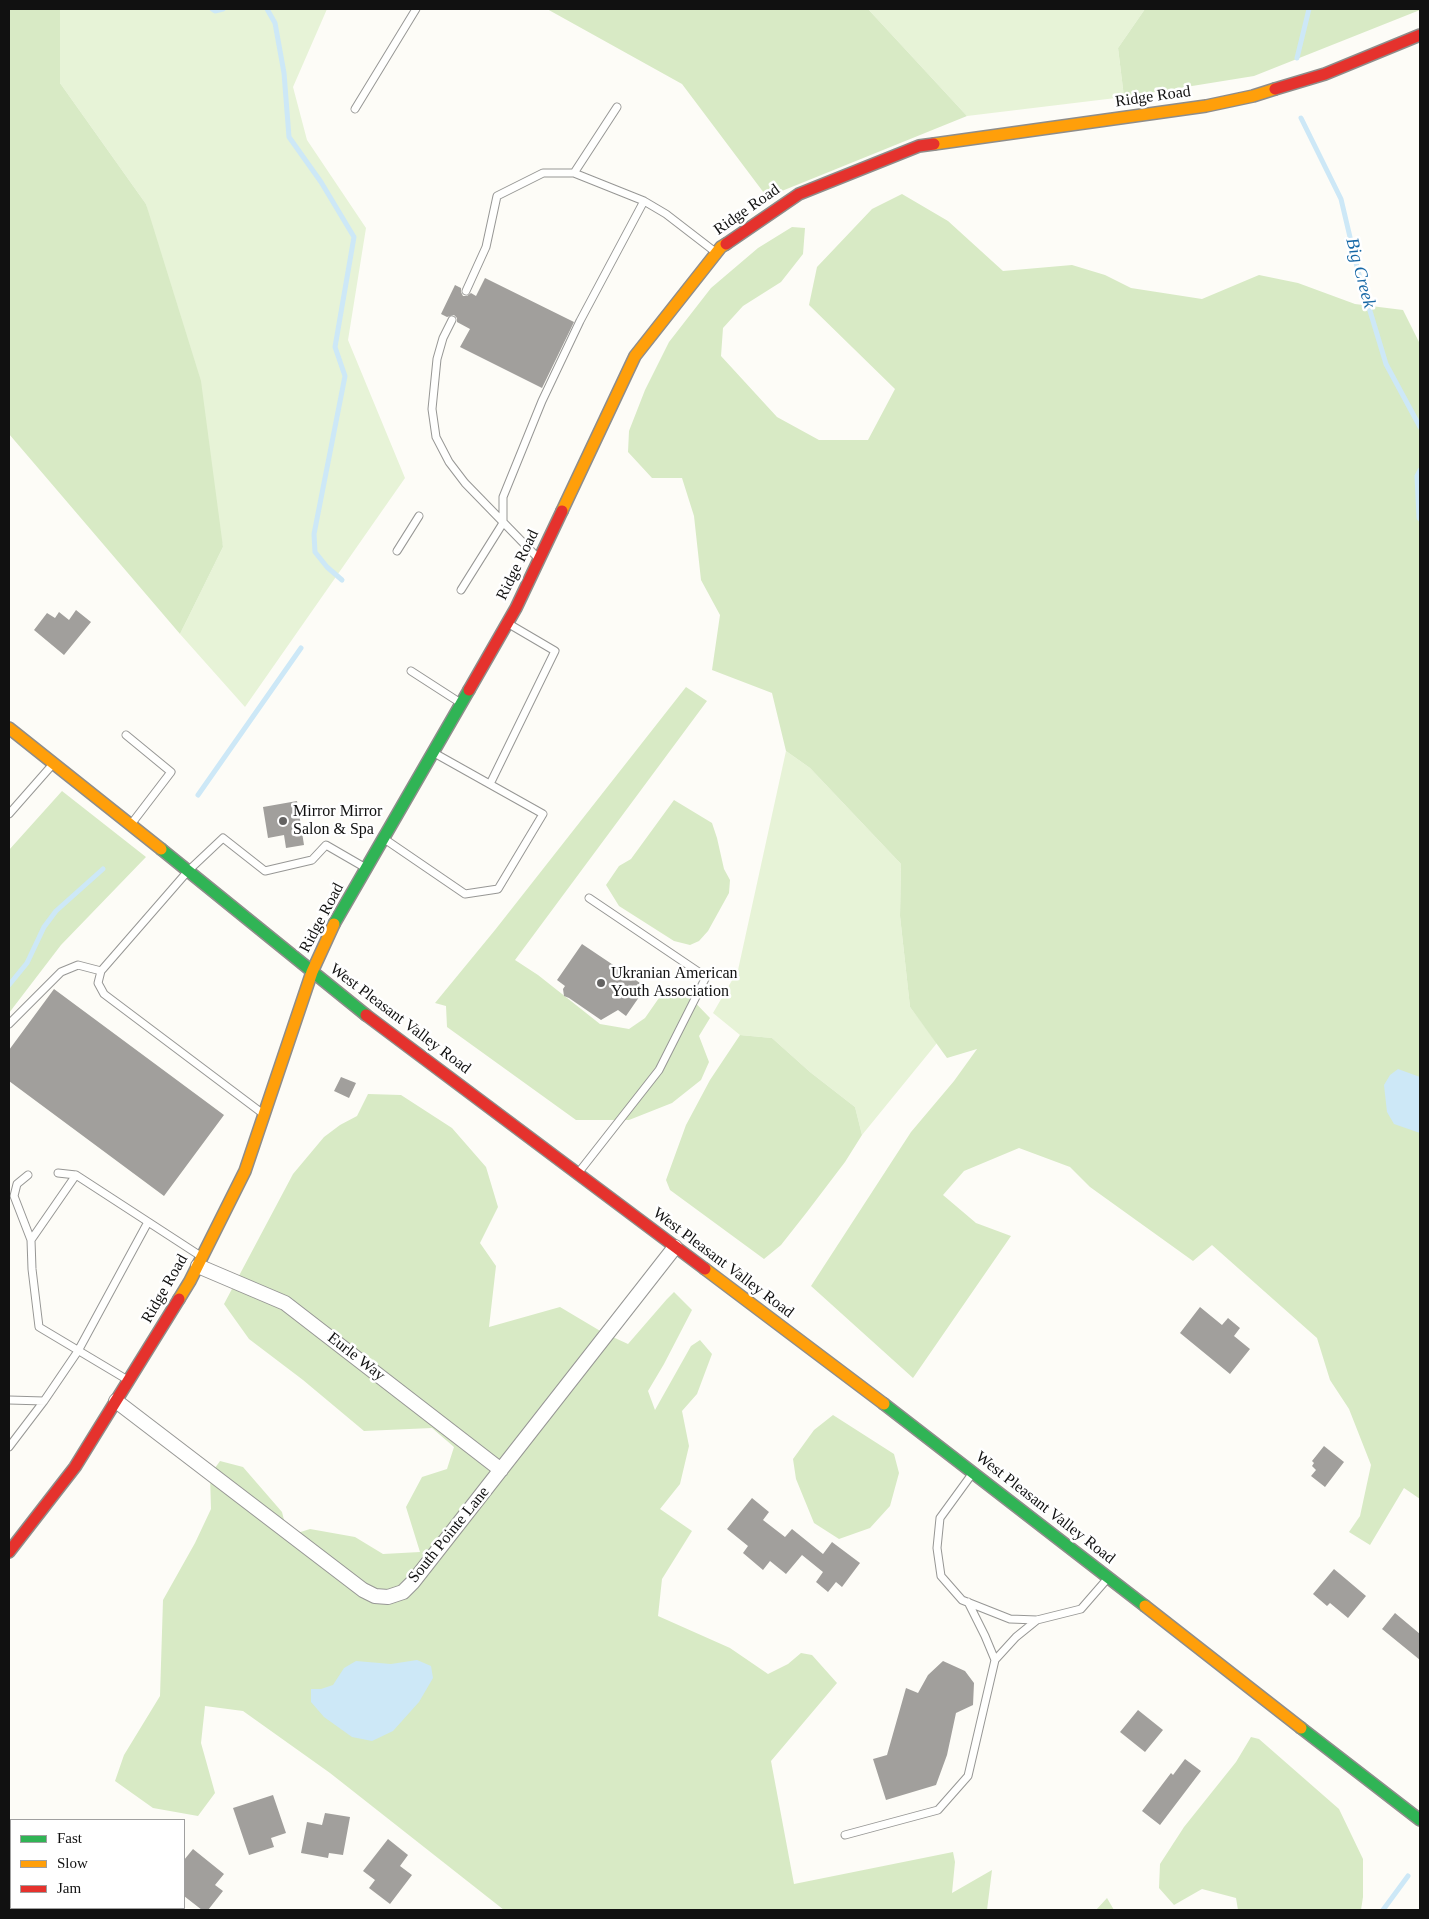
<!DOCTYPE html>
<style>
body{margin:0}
#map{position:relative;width:1429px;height:1919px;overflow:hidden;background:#fdfcf7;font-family:"Times New Roman",serif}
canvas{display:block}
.frame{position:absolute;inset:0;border:10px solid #111;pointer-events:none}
.legend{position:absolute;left:10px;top:1819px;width:175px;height:90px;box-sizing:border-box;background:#fff;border:1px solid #a0a0a0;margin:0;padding:6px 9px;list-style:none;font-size:15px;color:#111}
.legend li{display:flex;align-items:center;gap:10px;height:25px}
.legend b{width:25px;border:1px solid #a0a0a0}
</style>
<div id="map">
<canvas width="1429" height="1919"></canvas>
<div class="frame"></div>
<ul class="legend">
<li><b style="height:6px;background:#30b455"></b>Fast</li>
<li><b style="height:6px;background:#ff9f0a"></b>Slow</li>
<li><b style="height:6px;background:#e5322d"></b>Jam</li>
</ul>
</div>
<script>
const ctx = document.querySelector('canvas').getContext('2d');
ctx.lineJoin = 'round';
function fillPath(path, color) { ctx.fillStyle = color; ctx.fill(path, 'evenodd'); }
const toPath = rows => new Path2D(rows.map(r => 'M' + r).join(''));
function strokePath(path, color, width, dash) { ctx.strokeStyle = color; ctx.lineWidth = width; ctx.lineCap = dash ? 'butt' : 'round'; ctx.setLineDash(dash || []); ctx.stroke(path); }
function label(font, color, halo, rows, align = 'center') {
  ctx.font = font + ' "Times New Roman",serif'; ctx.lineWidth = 5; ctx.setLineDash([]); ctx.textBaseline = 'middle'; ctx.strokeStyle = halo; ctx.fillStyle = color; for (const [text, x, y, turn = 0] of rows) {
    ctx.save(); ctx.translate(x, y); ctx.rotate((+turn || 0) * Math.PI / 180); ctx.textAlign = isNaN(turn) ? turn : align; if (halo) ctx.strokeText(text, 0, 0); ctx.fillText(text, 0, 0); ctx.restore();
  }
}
fillPath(toPath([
 [60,9,327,9,293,87,307,140,366,228,348,340,405,478,245,707,180,634,223,547,146,204,60,83],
 [868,9,1145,9,1118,48,1124,97,967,116],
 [786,751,810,768,901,864,900,916,910,1007,937,1043,862,1135,855,1107,810,1072,772,1038,740,1035,713,1013,738,970]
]), '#e7f3d7');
fillPath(toPath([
 [9,9,60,9,60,83,146,204,201,381,223,547,180,634,9,434],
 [547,9,868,9,967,116,767,197,682,84],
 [1145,9,1420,9,1420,10,1254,76,1124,97,1118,48],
 [902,194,948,221,1003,271,1072,265,1105,275,1131,288,1202,299,1259,275,1298,283,1355,304,1403,310,1420,344,1420,1499,1404,1488,1370,1545,1349,1532,1360,1516,1371,1465,1349,1409,1330,1380,1317,1338,1212,1245,1193,1261,1090,1187,1070,1167,1019,1148,964,1171,943,1195,976,1223,1011,1236,913,1378,811,1286,911,1132,954,1081,977,1049,947,1058,910,1007,900,916,901,864,810,768,786,751,772,693,712,670,720,615,701,580,694,516,682,478,652,478,628,452,629,431,645,390,669,342,711,288,758,248,792,227,805,228,803,254,781,282,743,306,723,328,721,356,777,417,819,440,868,440,895,389,809,305,817,267,872,209],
 [686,687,707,701,515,960,538,975,600,1024,629,1029,645,1018,668,985,685,992,710,1018,699,1036,709,1062,701,1080,672,1103,629,1120,576,1120,447,1027,446,1006,435,1003,495,930],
 [62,791,146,857,61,945,9,1013,9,850],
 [674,800,712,823,717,838,724,869,730,880,729,893,708,931,699,941,690,945,674,941,619,906,606,885,619,866,631,859],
 [740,1035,772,1038,810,1072,855,1107,862,1135,845,1162,807,1212,781,1245,764,1259,670,1190,666,1180,686,1125,710,1080],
 [368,1094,401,1095,452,1128,486,1167,498,1207,480,1243,496,1266,489,1327,560,1307,602,1332,628,1344,667,1299,674,1292,692,1310,664,1364,648,1391,655,1410,691,1346,700,1340,712,1354,697,1394,682,1411,689,1446,680,1484,660,1509,692,1531,662,1579,658,1616,730,1648,768,1674,788,1664,801,1653,812,1655,837,1683,771,1761,794,1884,953,1852,955,1862,952,1893,992,1870,987,1910,504,1910,330,1773,243,1711,205,1706,201,1743,215,1793,198,1816,153,1808,115,1781,124,1755,160,1696,163,1600,195,1543,211,1509,210,1475,220,1461,243,1467,282,1512,288,1536,310,1529,355,1537,383,1554,420,1552,406,1507,422,1477,447,1469,454,1447,432,1428,364,1431,303,1380,249,1339,224,1304,293,1174,324,1137,340,1125,357,1116],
 [833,1415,894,1454,899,1473,890,1506,870,1528,839,1539,814,1523,796,1479,793,1459,814,1430],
 [1251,1737,1259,1739,1339,1809,1363,1859,1363,1897,1361,1910,1238,1910,1236,1898,1202,1889,1174,1905,1159,1888,1160,1864,1184,1827,1236,1762],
 [1107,1898,1114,1910,1096,1910]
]), '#d8eac5');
fillPath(toPath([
 [1398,1069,1420,1077,1420,1133,1394,1124,1387,1112,1384,1085,1390,1075],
 [417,1660,431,1666,433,1678,419,1702,393,1731,372,1741,352,1737,324,1717,311,1702,311,1689,321,1689,333,1685,344,1668,356,1661,391,1664]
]), '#cde8f7');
strokePath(toPath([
 [212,9,215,11,223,9],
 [267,9,275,23,284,73,289,137,321,182,354,237,335,347,345,376,314,534,315,552,327,567,342,580],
 [1297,58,1309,9],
 [1301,118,1341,199,1358,271,1386,364,1420,427],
 [1420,470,1417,476,1419,518,1420,519],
 [198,795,301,648],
 [9,985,27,963,44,927,56,911,103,869],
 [1383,1910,1408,1876]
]), '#cde8f7', 5);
fillPath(toPath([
 [485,278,574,322,542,388,460,347,470,329,457,322,457,318,454,315,447,317,441,314,455,285,461,288,461,292,463,296,467,296,471,293,476,296],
 [76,610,91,622,64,655,34,630,47,613,55,618,59,612,69,620],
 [297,801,304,845,286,848,284,835,268,838,263,807],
 [582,944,646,987,626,1016,618,1010,601,1020,569,998,564,996,563,989,565,986,557,980],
 [54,989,224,1115,164,1196,9,1081,9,1050],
 [341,1077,356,1083,349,1098,334,1091],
 [1200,1307,1222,1325,1228,1318,1240,1328,1234,1336,1250,1349,1230,1374,1180,1333],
 [1324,1446,1344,1462,1325,1487,1311,1476,1316,1470,1312,1466,1314,1463,1312,1461],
 [752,1498,769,1512,763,1520,785,1537,792,1529,823,1554,832,1542,860,1563,842,1587,836,1582,828,1592,816,1582,823,1572,802,1555,786,1574,770,1561,763,1570,743,1553,748,1546,727,1529],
 [1334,1569,1366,1596,1348,1618,1330,1603,1327,1606,1313,1594],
 [1395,1613,1420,1634,1420,1660,1382,1629],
 [943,1661,965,1671,974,1683,973,1705,956,1713,947,1755,936,1785,886,1800,873,1759,887,1755,906,1688,918,1693,928,1675],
 [1138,1710,1163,1730,1145,1752,1120,1732],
 [1185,1759,1201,1771,1160,1825,1142,1811,1171,1773,1173,1775],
 [273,1795,286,1833,271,1838,274,1847,249,1855,233,1808],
 [325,1813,350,1817,343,1855,329,1853,328,1858,301,1853,307,1822,322,1825],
 [388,1839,408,1855,400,1866,412,1875,390,1904,369,1888,375,1880,363,1871],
 [193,1849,224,1874,215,1885,223,1891,208,1910,202,1910,184,1896,184,1860]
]), '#a19f9c');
const lane = toPath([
 [355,109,416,9],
 [574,173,617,107],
 [466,291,486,247,497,196,543,173,574,173,644,201],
 [452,320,443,338,437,359,432,409,436,437,449,462,465,483,537,557],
 [397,551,419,516],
 [461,590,503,523,503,497,542,401,580,321,644,201,666,214,714,251],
 [411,671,459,702],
 [126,735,171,772,132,823],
 [490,784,555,651,509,624],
 [9,814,53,764],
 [386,840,465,894,498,889,543,814,436,754],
 [9,1024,61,972,78,965,101,971],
 [262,1113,104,994,98,983,101,971,188,871,223,838,265,871,312,860,326,845,364,867],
 [579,1172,659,1070,706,977,589,898],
 [58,1173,76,1175],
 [28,1175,17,1184,14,1196,31,1240],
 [126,1379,39,1327,32,1269,31,1240,76,1175,199,1255],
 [9,1400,44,1401],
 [9,1447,44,1401,78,1351,148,1222],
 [972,1474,940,1518,937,1548,941,1576,962,1600,1010,1619,1037,1620,1081,1609,1108,1578],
 [995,1660,1016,1637,1037,1620],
 [845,1835,938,1810,968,1776,995,1660,985,1636,968,1602]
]);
const street = toPath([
 [198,1266,285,1303,501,1470],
 [116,1401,363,1590,375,1596,388,1597,403,1592,413,1582,675,1247]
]);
const fast = toPath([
 [161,849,366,1015],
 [334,924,469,690],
 [884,1404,1145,1606],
 [1301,1728,1420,1820]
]);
const slow = toPath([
 [934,144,1206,106,1253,96,1275,89],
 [562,511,635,356,721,247,726,244],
 [9,728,161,849],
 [705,1269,884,1404],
 [179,1299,190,1281,245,1171,312,972,334,924],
 [1145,1606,1301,1728]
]);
const jam = toPath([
 [1275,89,1325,74,1420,35],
 [726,244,799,194,919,146,934,144],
 [469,690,516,608,562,511],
 [366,1015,705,1269],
 [9,1552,75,1467,179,1299]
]);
strokePath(lane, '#979795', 9);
strokePath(street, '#979795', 16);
strokePath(fast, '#8e8d8b', 14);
strokePath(slow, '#8e8d8b', 14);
strokePath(jam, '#8e8d8b', 14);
strokePath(lane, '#fffffe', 7);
strokePath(street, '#fffffe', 14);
strokePath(fast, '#30b455', 11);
strokePath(slow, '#ff9f0a', 11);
strokePath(jam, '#e5322d', 11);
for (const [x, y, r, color] of [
 [283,821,5,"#646362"],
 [601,983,5,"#646362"]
]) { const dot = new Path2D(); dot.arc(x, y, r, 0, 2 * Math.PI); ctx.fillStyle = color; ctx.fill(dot); strokePath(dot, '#fff', 2); }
label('16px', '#111', '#fff', [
 ["Ridge Road",1153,97,-8],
 ["Ridge Road",747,210,-35],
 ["Ridge Road",518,565,-64],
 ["Ridge Road",322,918,-62],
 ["West Pleasant Valley Road",400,1019,37],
 ["West Pleasant Valley Road",723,1263,37],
 ["Ridge Road",165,1289,-60],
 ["Eurle Way",356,1357,38],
 ["West Pleasant Valley Road",1045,1508,38],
 ["South Pointe Lane",449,1535,-51]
]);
label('16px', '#111', '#fff', [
 ["Mirror Mirror",293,812],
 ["Salon & Spa",293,830],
 ["Ukranian American",611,974],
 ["Youth Association",611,992]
], 'left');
label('italic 18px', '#1768a6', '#fff', [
 ["Big Creek",1360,273,75]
]);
</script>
